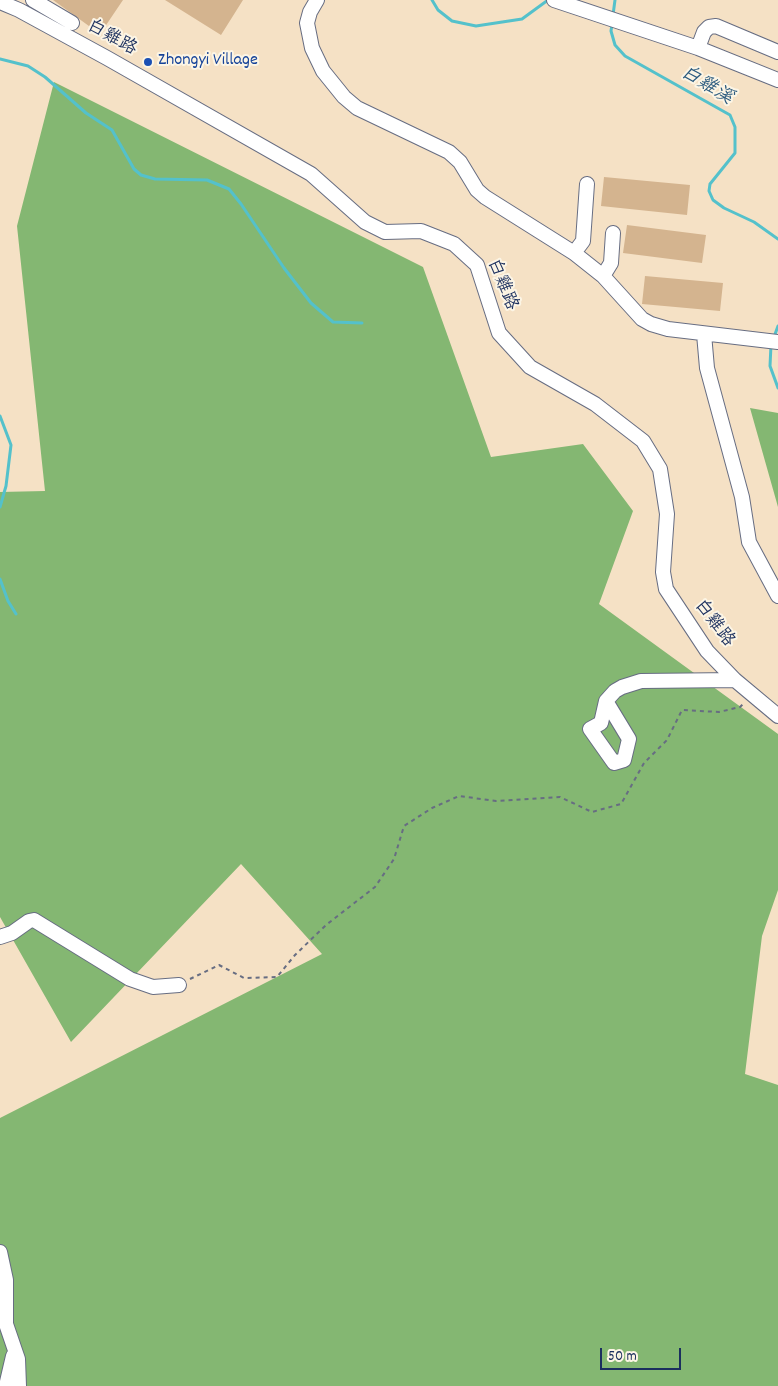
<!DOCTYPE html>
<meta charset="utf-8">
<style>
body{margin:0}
#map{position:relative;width:778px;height:1386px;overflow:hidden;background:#f5e1c5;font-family:Dekko,sans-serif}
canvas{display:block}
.scale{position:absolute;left:600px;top:1348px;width:81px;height:22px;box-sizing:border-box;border:2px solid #1b2f5e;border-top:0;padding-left:6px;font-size:15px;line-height:18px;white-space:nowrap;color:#1b2f5e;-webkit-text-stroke:4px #fcf5e5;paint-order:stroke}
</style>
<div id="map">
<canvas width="778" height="1386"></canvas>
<div class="scale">50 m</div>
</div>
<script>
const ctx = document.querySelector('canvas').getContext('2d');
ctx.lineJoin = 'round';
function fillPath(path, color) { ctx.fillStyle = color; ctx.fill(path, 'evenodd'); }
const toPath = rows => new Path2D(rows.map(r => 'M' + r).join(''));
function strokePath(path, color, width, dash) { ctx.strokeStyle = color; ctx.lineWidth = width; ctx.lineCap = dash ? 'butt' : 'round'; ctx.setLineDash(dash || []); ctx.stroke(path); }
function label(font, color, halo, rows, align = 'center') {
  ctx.font = font + ' Dekko,"LXGW WenKai TC",sans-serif'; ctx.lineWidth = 4; ctx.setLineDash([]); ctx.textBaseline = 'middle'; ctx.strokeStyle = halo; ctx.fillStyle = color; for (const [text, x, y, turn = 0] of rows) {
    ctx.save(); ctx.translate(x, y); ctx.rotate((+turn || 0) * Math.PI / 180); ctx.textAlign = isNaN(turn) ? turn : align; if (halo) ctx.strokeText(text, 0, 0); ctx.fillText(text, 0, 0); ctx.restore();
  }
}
fillPath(toPath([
 [54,82,423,267,491,457,583,444,633,511,599,604,778,734,778,890,762,936,745,1074,778,1085,778,1386,0,1386,0,1118,322,954,241,864,71,1042,0,917,0,492,45,491,17,226],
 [750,408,778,413,778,507]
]), '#84b772');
strokePath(toPath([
 [432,0,438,10,452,21,476,26,522,19,548,0],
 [613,15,615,0],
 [612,24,611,31,615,45,625,56,730,115,735,127,735,153,710,184,709,191,713,200,724,208,754,222,778,239],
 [0,59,28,66,45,77,86,113,112,130,134,169,141,175,155,179,207,180,229,189,241,204,284,268,311,303,333,322,362,323],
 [774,337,778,326],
 [771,345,770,366,778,388],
 [0,416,11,445,6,486,0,507],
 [0,579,8,601,16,614]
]), '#54c1cb', 3);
fillPath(toPath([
 [53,0,123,0,100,34],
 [165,0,243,0,221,35],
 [604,177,690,185,687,215,601,206],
 [627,225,706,235,702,263,623,253],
 [645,276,723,283,720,311,642,304]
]), '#d4b48f');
const minor = toPath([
 [33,0,72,23],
 [317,0,310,12,307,23,312,48,323,71,344,97,357,108,449,152,460,162,477,190,485,197,574,253,603,276,642,319,651,324,668,329,778,342],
 [554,0,698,48,778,80],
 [0,2,19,10,107,58,311,174,365,222,385,232,421,231,454,244,477,265,499,333,530,367,595,404,643,441,660,469,667,514,663,572,666,589,707,651,735,680,778,716],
 [698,48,704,32,709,27,716,26,778,52],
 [574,253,583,241,587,184],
 [603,276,611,263,613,233],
 [704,334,707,368,742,497,749,542,778,596],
 [606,701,629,739,624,760,614,763,590,729,601,723,606,701,615,691,622,687,641,681,735,680],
 [0,937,12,933,29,921,34,920,130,979,153,987,179,985],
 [0,1252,6,1280,6,1324,18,1359,19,1386],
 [6,1386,13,1356]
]);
strokePath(minor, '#676d82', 16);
strokePath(toPath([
 [190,979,219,965,244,978,277,977,295,955,326,925,375,887,394,859,404,826,432,808,459,796,496,801,560,797,592,812,621,804,644,763,667,740,682,710,719,712,740,707,744,703]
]), '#676d82', 2, [4, 4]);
strokePath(minor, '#fff', 14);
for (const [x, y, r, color] of [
 [148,62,5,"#1a4fb4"]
]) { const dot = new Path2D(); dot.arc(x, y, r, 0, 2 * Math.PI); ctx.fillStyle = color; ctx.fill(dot); strokePath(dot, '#fcf5e5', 2); }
label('18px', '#1b2f5e', '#fcf5e5', [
 ["白雞路",111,39,29],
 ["白雞路",501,285,68],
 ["白雞路",713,624,53]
]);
label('18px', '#164399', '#fcf5e5', [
 ["Zhongyi Village",158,62]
], 'left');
label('italic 19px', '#2c5b7f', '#fcf5e5', [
 ["白雞溪",706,87,31]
]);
</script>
